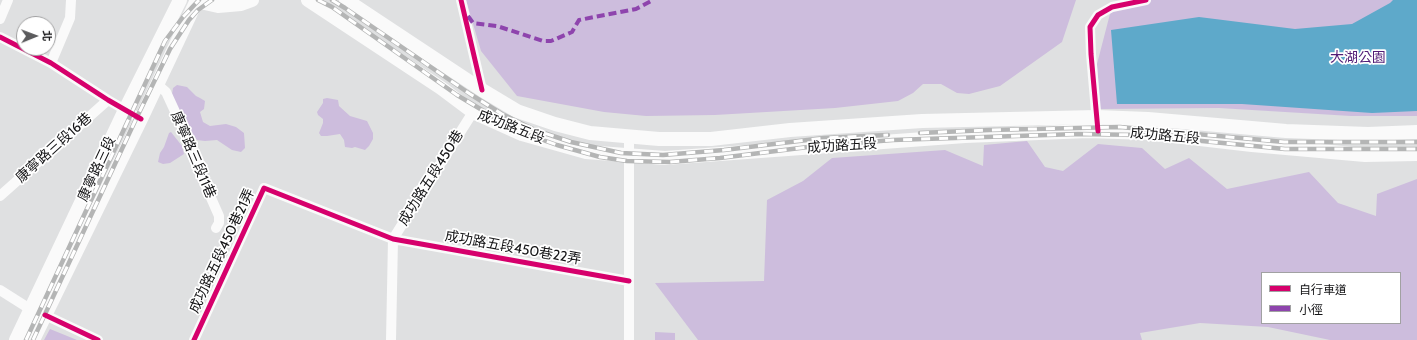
<!DOCTYPE html>
<meta charset="utf-8">
<style>
body{margin:0}
#map{position:relative;width:1417px;height:340px;overflow:hidden;background:#dfe0e1;font-family:Cabin,"Noto Sans TC",sans-serif}
canvas{display:block}
.legend{position:absolute;left:1261px;top:272px;width:140px;height:52px;box-sizing:border-box;background:#fff;border:1px solid #a1a1a2;margin:0;padding:5px 7px;list-style:none;font-size:12px;color:#141416}
.legend li{display:flex;align-items:center;gap:8px;height:20px}
.legend b{width:20px;border:1px solid #a1a1a2}
.north{position:absolute;left:16px;top:16px;width:40px;height:40px;box-sizing:border-box;background:#fff;border:1px solid #a1a1a2;border-radius:50%;rotate:89deg;font-size:11px;font-weight:700;line-height:16px;text-align:center;color:#141416}
.north::after{content:'';display:block;margin:auto;width:14px;height:18px;background:#5b5b5d;clip-path:polygon(50% 0,100% 100%,50% 72%,0 100%)}
</style>
<div id="map">
<canvas width="1417" height="340"></canvas>
<ul class="legend">
<li><b style="height:5px;background:#d6006c"></b>自行車道</li>
<li><b style="height:5px;background:#8e44ad"></b>小徑</li>
</ul>
<div class="north">北</div>
</div>
<script>
const ctx = document.querySelector('canvas').getContext('2d');
ctx.lineJoin = 'round';
function fillPath(path, color) { ctx.fillStyle = color; ctx.fill(path, 'evenodd'); }
const toPath = rows => new Path2D(rows.map(r => 'M' + r).join(''));
function strokePath(path, color, width, dash) { ctx.strokeStyle = color; ctx.lineWidth = width; ctx.lineCap = dash ? 'butt' : 'round'; ctx.setLineDash(dash || []); ctx.stroke(path); }
function label(font, color, halo, rows, align = 'center') {
  ctx.font = font + ' Cabin,"Noto Sans TC",sans-serif'; ctx.lineWidth = 3.5; ctx.setLineDash([]); ctx.textBaseline = 'middle'; ctx.strokeStyle = halo; ctx.fillStyle = color; for (const [text, x, y, turn = 0] of rows) {
    ctx.save(); ctx.translate(x, y); ctx.rotate((+turn || 0) * Math.PI / 180); ctx.textAlign = isNaN(turn) ? turn : align; if (halo) ctx.strokeText(text, 0, 0); ctx.fillText(text, 0, 0); ctx.restore();
  }
}
fillPath(toPath([
 [466,0,1076,0,1062,42,1000,86,969,94,957,93,941,84,923,84,913,93,898,101,835,108,715,115,646,116,604,112,517,96,481,51],
 [1122,0,1417,0,1417,116,1351,116,1219,108,1100,109,1097,64,1111,10],
 [177,85,187,87,196,96,200,98,205,101,204,109,200,112,203,122,210,126,226,124,236,127,244,133,245,148,241,152,232,150,217,140,205,141,197,140,187,127,177,110,172,94,173,88],
 [327,98,338,100,339,106,350,116,367,121,373,133,373,139,369,146,365,150,355,147,352,148,345,147,344,140,340,134,327,136,321,136,319,133,323,123,323,119,318,115,317,112,323,103,323,99],
 [171,132,182,146,184,154,170,163,163,164,158,162,160,153,164,147,169,133],
 [1027,141,1045,167,1063,171,1098,144,1142,148,1165,169,1189,158,1227,189,1309,172,1338,203,1376,216,1377,194,1417,179,1417,340,1330,340,1268,327,1200,323,1140,333,1142,340,698,340,655,283,764,281,767,200,803,181,832,158,945,150,983,166,984,145],
 [1262,273,1400,273,1400,323,1262,323],
 [50,329,77,340,44,340],
 [655,332,675,333,675,340,655,340]
]), '#cdbddd');
fillPath(toPath([
 [1393,0,1417,0,1417,111,1372,113,1242,104,1117,104,1111,30,1199,17,1295,29,1352,24,1390,3]
]), '#5ea9ca');
strokePath(toPath([
 [461,0,482,90],
 [0,19,8,0],
 [0,37,51,63,108,100,141,119],
 [51,63,70,18,71,0],
 [158,85,166,92,184,131,193,157,219,216,219,223,216,228],
 [1097,123,1091,54,1090,27,1098,15,1112,7,1146,0],
 [629,137,629,340],
 [0,196,108,100],
 [0,290,30,309],
 [45,315,98,340],
 [194,340,264,188,393,239,629,281],
 [391,340,393,239,473,112]
]), '#fafafa', 10);
strokePath(toPath([
 [308,0,441,88,473,112,522,134,586,152,665,158,965,136,1088,131,1148,133,1252,145,1365,155,1417,154],
 [346,0,482,90,517,111,555,124,590,133,659,139,711,139,790,130,922,121,1097,117,1148,119,1286,131,1368,134,1417,132],
 [196,1,218,6,241,4,252,0],
 [16,340,125,110,180,0],
 [33,340,141,119,197,0]
]), '#fafafa', 14);
const rail = toPath([
 [318,0,332,7,457,95,502,122,523,133,557,145,600,157,627,161,670,162,720,158,816,146,893,140,1078,134,1140,135,1285,149,1417,149],
 [332,0,345,8,470,94,502,114,535,130,571,142,621,153,663,155,724,150,824,138,888,135],
 [920,133,989,130,1120,127,1284,142,1417,142],
 [26,340,165,41,183,17,199,0],
 [33,340,135,121,170,49,189,20,198,10,212,0]
]);
strokePath(rail, '#b4b5b5', 4.5);
strokePath(rail, '#fff', 3, [9]);
strokePath(toPath([
 [468,16,473,23,497,26,543,41,551,41,572,32,579,20,636,9,653,0]
]), '#8e44ad', 4, [8, 4]);
strokePath(toPath([
 [461,0,482,90],
 [0,37,51,63,108,100,141,119],
 [1098,131,1091,54,1090,27,1098,15,1112,7,1146,0],
 [45,315,98,340],
 [194,340,264,188,393,239,629,281]
]), '#d6006c', 5);
label('14px', '#521d76', '#fff', [
 ["大湖公園",1358,58]
]);
label('14px', '#141416', '#fff', [
 ["成功路五段",511,127,21],
 ["成功路五段",1165,136,5],
 ["成功路五段",842,146,-4],
 ["康寧路三段16巷",54,148,-42],
 ["康寧路三段11巷",193,155,67],
 ["康寧路三段",97,169,-65],
 ["成功路五段450巷",431,178,-58],
 ["成功路五段450巷22弄",513,248,10],
 ["成功路五段450巷21弄",222,251,-65]
]);
</script>
